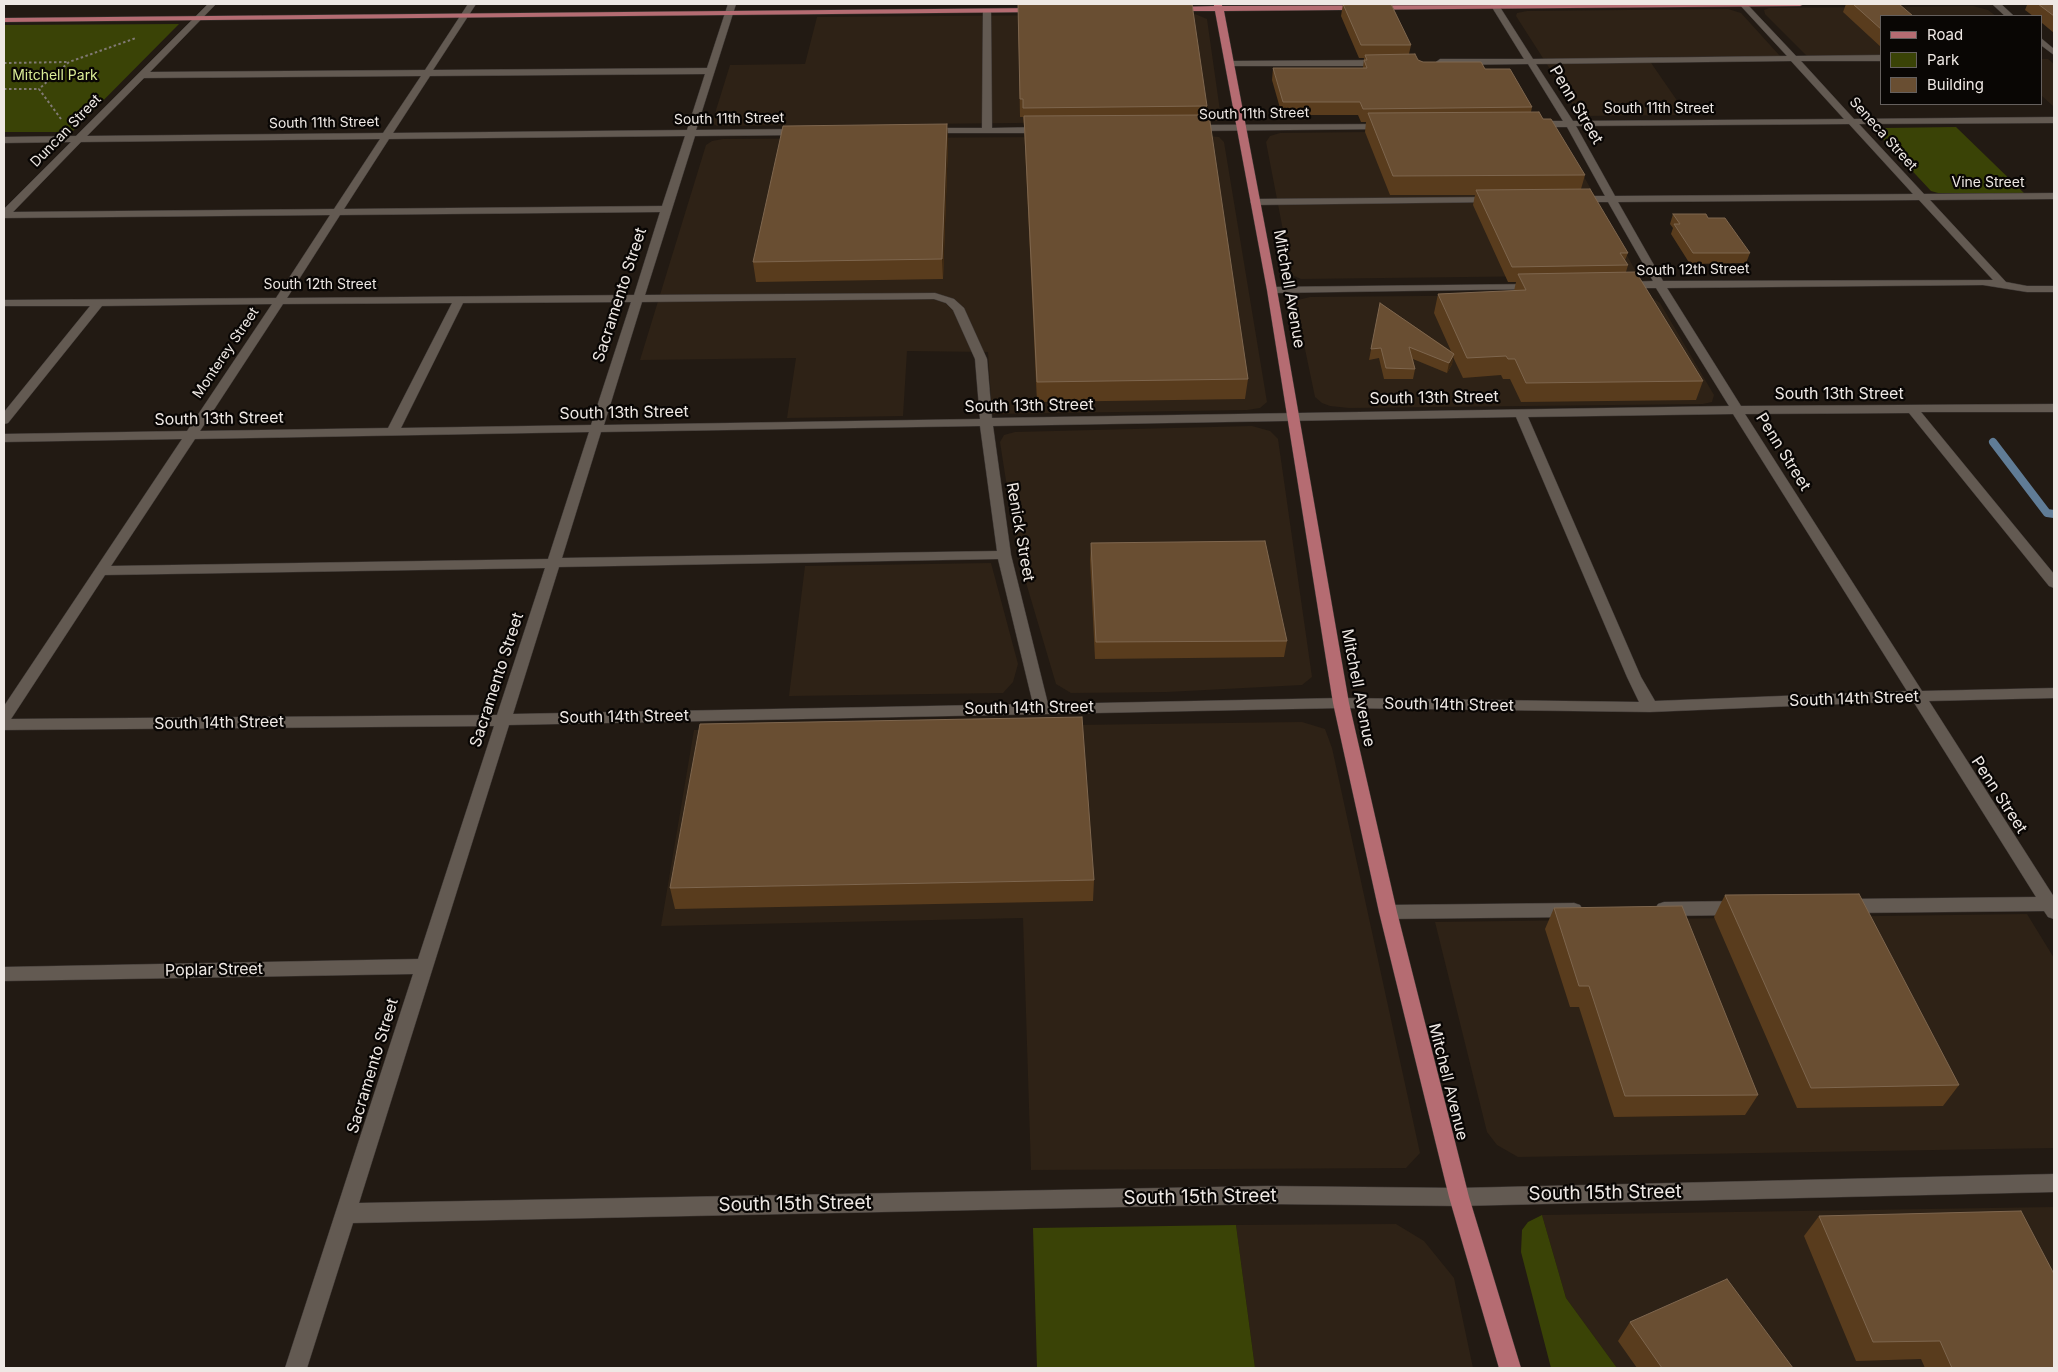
<!DOCTYPE html>
<style>
body{margin:0}
#map{position:relative;width:2058px;height:1372px;overflow:hidden;background:#221a13;font-family:Inter,sans-serif}
canvas{display:block}
.frame{position:absolute;inset:0;border:5px solid #eee8e4;pointer-events:none}
.legend{position:absolute;left:1880px;top:15px;width:162px;height:90px;box-sizing:border-box;background:#090604;border:1px solid #65605e;margin:0;padding:6px 9px;list-style:none;font-size:15px;color:#eee8e4}
.legend li{display:flex;align-items:center;gap:10px;height:25px}
.legend b{width:25px;border:1px solid #65605e}
</style>
<div id="map">
<canvas width="2058" height="1372"></canvas>
<div class="frame"></div>
<ul class="legend">
<li><b style="height:6px;background:#b56c72"></b>Road</li>
<li><b style="height:14px;background:#3a4306"></b>Park</li>
<li><b style="height:14px;background:#694e32"></b>Building</li>
</ul>
</div>
<script>
const ctx = document.querySelector('canvas').getContext('2d');
ctx.lineJoin = 'round';
function fillPath(path, color) { ctx.fillStyle = color; ctx.fill(path, 'evenodd'); }
const toPath = rows => new Path2D(rows.map(r => 'M' + r).join(''));
function strokePath(path, color, width, dash) { ctx.strokeStyle = color; ctx.lineWidth = width; ctx.lineCap = dash ? 'butt' : 'round'; ctx.setLineDash(dash || []); ctx.stroke(path); }
function label(font, color, halo, rows, align = 'center') {
  ctx.font = font + ' Inter,sans-serif'; ctx.lineWidth = 4.5; ctx.setLineDash([]); ctx.textBaseline = 'middle'; ctx.strokeStyle = halo; ctx.fillStyle = color; for (const [text, x, y, turn = 0] of rows) {
    ctx.save(); ctx.translate(x, y); ctx.rotate((+turn || 0) * Math.PI / 180); ctx.textAlign = isNaN(turn) ? turn : align; if (halo) ctx.strokeText(text, 0, 0); ctx.fillText(text, 0, 0); ctx.restore();
  }
}
fillPath(toPath([
 [1973,6,1988,10,1996,16,1882,16,1882,55,1807,56,1765,14,1764,10,1769,8],
 [1728,9,1741,13,1780,56,1647,57,1687,115,1580,116,1516,16,1517,13,1527,11],
 [1195,14,1207,19,1221,118,1217,121,717,126,712,123,730,65,805,64,817,17],
 [2042,59,2048,59,2054,64,2054,107,2042,96],
 [1545,130,1556,132,1563,138,1635,270,1634,275,1301,279,1294,276,1291,272,1266,142,1270,136,1280,133],
 [1208,136,1219,137,1224,142,1267,402,1260,408,1247,410,992,414,988,352,907,351,903,416,787,418,796,358,640,360,706,145,712,141,723,139],
 [1641,294,1651,297,1660,303,1714,395,1712,402,1703,404,1349,408,1330,406,1322,403,1315,397,1296,306,1298,300,1310,297],
 [1252,426,1270,431,1278,439,1312,677,1302,685,1167,692,1071,693,1056,684,1017,552,1000,442,1004,435,1015,432],
 [991,563,1018,664,1013,682,1003,693,789,696,805,566],
 [1302,722,1325,729,1332,748,1420,1153,1406,1168,1031,1170,1023,918,661,926,694,730],
 [2027,914,2054,958,2054,1148,1518,1157,1497,1145,1487,1132,1435,922],
 [2054,1207,2054,1368,1617,1368,1566,1298,1542,1215],
 [1396,1224,1424,1241,1454,1278,1473,1368,1255,1368,1236,1225]
]), '#2e2216');
fillPath(toPath([
 [179,24,72,132,4,132,4,25],
 [1956,127,2024,193,1938,193,1931,191,1877,133,1878,130,1884,128],
 [1542,1215,1566,1298,1617,1368,1551,1368,1521,1252,1522,1230,1528,1222],
 [1236,1225,1255,1368,1037,1368,1033,1228]
]), '#3a4306');
strokePath(toPath([
 [1993,442,2047,513,2054,514]
]), '#607c96', 8);
const minor = toPath([
 [208,4,216,4,150,72,425,70,468,4,476,4,433,70,707,68,728,4,736,4,696,130,800,129,805,132,800,135,695,136,645,295,935,293,954,299,964,308,987,359,992,418,1729,406,1656,288,1624,288,1619,285,1624,282,1653,281,1608,202,1576,202,1571,199,1576,196,1605,196,1567,127,1533,127,1528,124,1533,121,1563,121,1528,64,1440,65,1436,62,1440,59,1524,59,1490,4,1498,4,1533,59,1787,56,1739,4,1747,4,1796,56,1882,55,1882,61,1801,61,1854,119,2054,117,2054,123,1859,124,1924,194,2054,193,2054,199,1930,200,2006,282,2027,286,2054,286,2054,292,2027,292,1983,285,1667,288,1741,406,2054,404,2054,412,1921,412,2054,574,2054,588,2049,586,1909,413,1745,414,1922,691,2054,688,2054,698,1929,701,2054,897,2054,919,2048,917,2044,911,1847,913,1841,911,1838,906,1841,901,1847,899,2036,897,1913,701,1650,712,1341,708,509,725,359,1203,1267,1186,1459,1188,2054,1174,2054,1192,1459,1206,1267,1204,353,1223,307,1368,285,1368,413,974,4,981,4,967,418,959,494,726,4,730,4,706,182,439,4,442,4,434,187,431,272,304,102,306,8,423,4,424,4,412,90,306,4,306,4,300,276,298,330,215,4,218,4,209,71,142,4,143,4,137,76,136,208,4],
 [1791,61,1844,119,1573,121,1536,64,1791,61],
 [705,74,687,130,393,133,430,76,705,74],
 [421,76,383,133,87,136,144,78,421,76],
 [1849,124,1913,194,1615,196,1576,126,1849,124],
 [685,136,662,206,344,209,389,139,685,136],
 [380,139,334,209,13,212,81,142,380,139],
 [1919,200,1993,280,1663,281,1618,202,1919,200],
 [660,212,634,295,287,298,340,215,660,212],
 [934,299,946,303,953,310,975,359,980,419,604,425,642,302,934,299],
 [631,302,591,425,401,428,463,303,631,302],
 [452,303,388,428,200,431,283,304,452,303],
 [1733,414,1907,691,1655,701,1641,677,1528,417,1733,414],
 [1516,417,1627,677,1639,702,1341,698,1048,704,1011,555,993,426,1516,417],
 [980,426,997,551,562,558,601,432,980,426],
 [589,432,548,559,111,566,195,439,589,432],
 [998,559,1033,704,513,714,559,567,998,559],
 [545,568,497,715,11,719,105,575,545,568],
 [1992,4,2001,4,2014,16,2005,16,1992,4],
 [987,9,991,11,992,128,1043,127,1048,130,1043,133,925,133,925,129,928,128,982,128,983,11,987,9],
 [2042,39,2054,49,2054,55,2042,46,2042,39],
 [1231,61,1382,60,1386,63,1382,66,1228,66,1227,64,1231,61],
 [1388,124,1390,126,1385,129,1191,131,1186,128,1191,125,1388,124],
 [1493,197,1497,198,1497,202,1255,205,1250,202,1255,199,1493,197],
 [1533,284,1538,287,1537,289,1272,293,1267,290,1272,287,1533,284],
 [1739,901,1745,903,1748,908,1745,913,1739,915,1664,916,1658,914,1655,909,1658,904,1664,902,1739,901],
 [1574,903,1580,905,1583,910,1580,915,1574,917,1388,919,1382,917,1379,912,1382,907,1388,905,1574,903]
]);
const major = toPath([
 [1214,4,1222,4,1222,6,1804,4,1800,6,1224,11,1277,290,1349,703,1397,912,1469,1197,1521,1368,1499,1368,1449,1197,1379,912,1333,703,1267,290,1215,11,1173,11,1169,9,1173,7,1214,6,1214,4],
 [1037,8,1040,8,1040,12,4,22,4,18,1037,8]
]);
strokePath(minor, '#3d3734', 1);
strokePath(major, '#3d3734', 1);
strokePath(toPath([
 [4,63,69,62],
 [4,89,39,89],
 [61,119,39,89,69,62,136,38]
]), '#817a75', 2, [2.5, 2.5]);
fillPath(minor, '#635a52');
fillPath(major, '#b56c72');
fillPath(toPath([
 [1018,4,1207,106,1207,115,1248,379,1245,399,1037,402,1024,126,1023,117,1020,117],
 [1343,4,1411,45,1409,54,1418,60,1423,62,1485,69,1532,107,1531,112,1543,119,1585,175,1581,189,1628,253,1625,260,1628,265,1626,272,1703,381,1696,400,1521,402,1510,379,1503,379,1501,375,1463,378,1453,357,1452,364,1447,373,1413,359,1415,369,1413,379,1384,379,1379,358,1369,360,1380,303,1451,351,1434,313,1438,294,1514,291,1516,282,1508,282,1473,205,1475,195,1390,195,1365,132,1366,122,1361,122,1358,115,1282,115,1272,80,1273,68,1363,68,1364,58,1359,58,1341,16],
 [1846,4,1899,4,1882,16,1882,48,1843,12],
 [2024,4,2054,4,2054,33,2042,23,2042,16,2033,16,2025,10,2027,5],
 [947,124,948,143,943,279,756,282,753,262],
 [1673,214,1708,218,1750,253,1746,263,1690,264,1671,234,1673,228,1670,224],
 [1091,543,1287,641,1284,657,1095,659,1090,560],
 [1094,880,1093,901,675,909,670,888],
 [1725,895,1959,1085,1943,1106,1797,1108,1714,917],
 [1554,908,1758,1095,1745,1115,1614,1117,1579,1007,1570,1007,1545,929],
 [1819,1216,2054,1368,1925,1368,1921,1359,1856,1361,1804,1236],
 [1630,1322,1793,1368,1637,1368,1618,1341]
]), '#593c1d');
fillPath(toPath([
 [947,124,948,143,943,279,942,259],
 [1454,354,1452,364,1447,373,1449,363]
]), '#3c2710');
const building = toPath([
 [1018,4,1192,4,1207,106,1023,108,1023,99,1020,99,1018,4],
 [1343,4,1391,4,1411,45,1361,45,1343,4],
 [1853,4,1899,4,1913,16,1882,16,1882,30,1853,4],
 [2038,4,2054,4,2054,16,2038,4],
 [1415,54,1418,60,1423,62,1481,62,1485,69,1510,69,1532,107,1363,109,1360,102,1283,102,1273,68,1367,68,1364,60,1367,60,1365,55,1415,54],
 [1539,112,1543,119,1551,119,1585,175,1393,176,1368,113,1539,112],
 [1209,115,1248,379,1037,382,1024,116,1209,115],
 [947,124,942,259,753,262,783,126,947,124],
 [1590,189,1628,253,1620,253,1628,265,1512,267,1476,190,1590,189],
 [1673,214,1706,214,1708,218,1725,218,1750,253,1693,253,1674,224,1680,224,1673,214],
 [1636,272,1703,381,1526,383,1515,359,1508,359,1506,356,1467,358,1438,294,1526,290,1518,274,1636,272],
 [1380,303,1454,354,1449,363,1409,347,1415,369,1386,368,1381,348,1371,349,1380,303],
 [1265,541,1287,641,1096,642,1091,543,1265,541],
 [1082,717,1094,880,670,888,700,724,1082,717],
 [1859,894,1959,1085,1811,1088,1725,895,1859,894],
 [1682,906,1758,1095,1625,1096,1589,986,1579,986,1554,908,1682,906],
 [2021,1211,2054,1274,2054,1368,1952,1368,1940,1341,1873,1342,1819,1216,2021,1211],
 [1727,1279,1793,1368,1662,1368,1630,1322,1727,1279]
]);
fillPath(building, '#694e32');
strokePath(building, '#7e664e', 1);
label('14px', '#daec96', '#090604', [
 ["Mitchell Park",55,76]
]);
label('14px', '#eee8e4', '#090604', [
 ["South 11th Street",1659,109],
 ["South 11th Street",1254,114,-1],
 ["South 11th Street",729,119,-1],
 ["South 11th Street",324,123,-1],
 ["Duncan Street",66,131,-46],
 ["Seneca Street",1883,134,48],
 ["Vine Street",1988,183],
 ["South 12th Street",1693,270,-1],
 ["South 12th Street",320,285],
 ["Monterey Street",226,353,-56]
]);
label('16px', '#eee8e4', '#090604', [
 ["Penn Street",1576,105,59],
 ["Mitchell Avenue",1289,289,80],
 ["Sacramento Street",620,295,-72],
 ["South 13th Street",1839,394],
 ["South 13th Street",1434,398,-1],
 ["South 13th Street",1029,406,-1],
 ["South 13th Street",624,413,-1],
 ["South 13th Street",219,419,-1],
 ["Penn Street",1783,452,58],
 ["Renick Street",1020,532,80],
 ["Sacramento Street",497,680,-72],
 ["Mitchell Avenue",1358,688,79],
 ["South 14th Street",1854,699,-2],
 ["South 14th Street",1449,705,1],
 ["South 14th Street",1029,708,-1],
 ["South 14th Street",624,717,-1],
 ["South 14th Street",219,723,-1],
 ["Penn Street",1999,795,57],
 ["Poplar Street",214,970,-1],
 ["Sacramento Street",373,1066,-73],
 ["Mitchell Avenue",1448,1082,76]
]);
label('19px', '#eee8e4', '#090604', [
 ["South 15th Street",1605,1193,-1],
 ["South 15th Street",1200,1197,-1],
 ["South 15th Street",795,1204,-1]
]);
</script>
